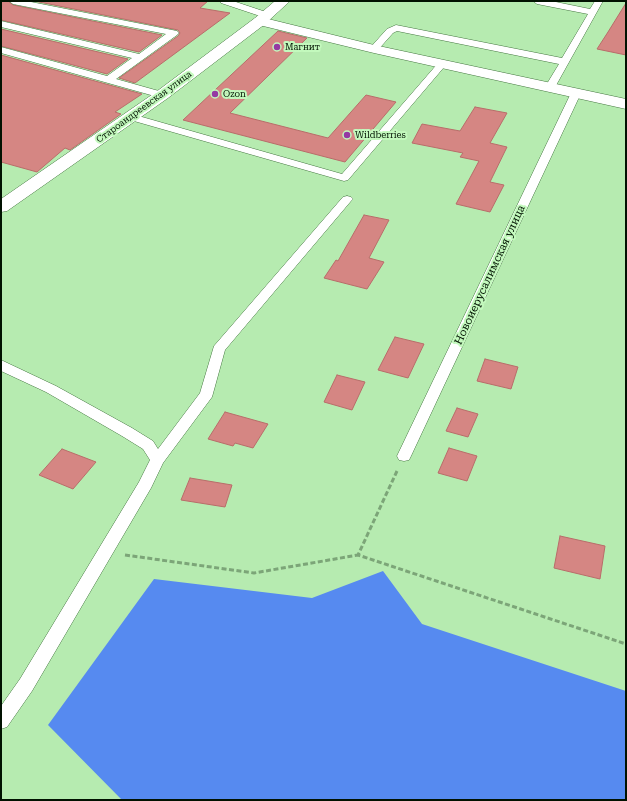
<!DOCTYPE html>
<meta charset="utf-8">
<style>
body{margin:0}
#map{position:relative;width:627px;height:801px;overflow:hidden;background:#b6ebb0;font-family:"Roboto Serif",serif}
canvas{display:block}
.frame{position:absolute;inset:0;border:2px solid #011201;pointer-events:none}
</style>
<div id="map">
<canvas width="627" height="801"></canvas>
<div class="frame"></div>
</div>
<script>
const ctx = document.querySelector('canvas').getContext('2d');
ctx.lineJoin = 'round';
function fillPath(path, color) { ctx.fillStyle = color; ctx.fill(path, 'evenodd'); }
const toPath = rows => new Path2D(rows.map(r => 'M' + r).join(''));
function strokePath(path, color, width, dash) { ctx.strokeStyle = color; ctx.lineWidth = width; ctx.lineCap = dash ? 'butt' : 'round'; ctx.setLineDash(dash || []); ctx.stroke(path); }
function label(font, color, halo, rows, align = 'center') {
  ctx.font = font + ' "Roboto Serif",serif'; ctx.lineWidth = 4; ctx.setLineDash([]); ctx.textBaseline = 'middle'; ctx.strokeStyle = halo; ctx.fillStyle = color; for (const [text, x, y, turn = 0] of rows) {
    ctx.save(); ctx.translate(x, y); ctx.rotate((+turn || 0) * Math.PI / 180); ctx.textAlign = isNaN(turn) ? turn : align; if (halo) ctx.strokeText(text, 0, 0); ctx.fillText(text, 0, 0); ctx.restore();
  }
}
fillPath(toPath([
 [383,571,422,624,626,691,626,800,122,800,48,725,154,579,312,598]
]), '#568af0');
const building = toPath([
 [1,1,8,1,13,5,162,35,139,52,1,20,1,1],
 [34,1,208,1,200,8,230,13,135,83,119,78,178,36,180,33,178,30,34,1],
 [626,3,626,55,597,49,608,32,626,3],
 [1,29,128,59,107,74,1,46,1,29],
 [278,31,307,38,230,113,328,138,366,95,396,102,345,162,183,120,278,31],
 [1,55,142,94,115,112,121,114,70,150,65,148,37,172,1,162,1,55],
 [475,107,507,113,490,143,507,147,490,182,504,185,490,212,456,204,479,161,460,157,463,153,412,143,422,124,460,131,475,107],
 [364,215,389,220,369,258,384,262,367,289,324,278,336,260,338,261,364,215],
 [395,337,424,344,408,378,378,370,395,337],
 [485,359,518,367,511,389,477,381,485,359],
 [337,375,365,382,352,410,324,402,337,375],
 [457,408,478,414,468,437,446,431,457,408],
 [225,412,268,424,253,448,235,443,233,446,208,439,225,412],
 [449,448,477,456,467,481,438,473,449,448],
 [62,449,96,462,73,489,39,475,62,449],
 [190,478,232,485,225,507,181,500,190,478],
 [560,536,605,546,600,579,554,568,560,536]
]);
fillPath(building, '#d58683');
strokePath(building, '#b86c69', 1);
const lane = toPath([
 [9,1,26,1,177,31,179,33,177,35,116,79,166,93,167,95,166,97,158,97,1,53,1,47,107,76,132,58,1,27,1,21,139,54,166,34,13,4,9,1],
 [220,1,233,1,269,13,271,15,269,17,263,17,221,3,220,1],
 [533,1,551,1,590,9,595,1,603,1,554,89,546,89,545,87,559,64,397,31,393,33,377,51,374,52,369,49,387,29,396,25,562,58,588,14,537,4,533,1],
 [442,61,445,62,447,64,445,66,348,180,344,181,127,119,126,117,127,115,135,115,342,174,439,62,442,61],
 [576,90,581,93,411,456,409,460,404,461,399,460,397,456,571,93,576,90],
 [347,196,351,197,353,199,351,201,225,350,212,397,163,463,151,488,32,691,7,727,1,729,1,706,20,679,139,482,150,460,143,449,122,436,46,392,1,371,1,360,56,386,132,428,153,441,158,449,200,393,214,346,343,197,347,196]
]);
const street = toPath([
 [260,17,374,45,626,99,626,109,374,53,255,24,253,21,255,18,260,17]
]);
const secondary = toPath([
 [275,1,290,1,265,24,168,98,7,211,1,212,1,199,156,92,255,18,275,1]
]);
strokePath(lane, '#457641', 1);
strokePath(street, '#457641', 1);
strokePath(secondary, '#457641', 1);
strokePath(toPath([
 [397,471,358,555,626,644],
 [125,555,254,573,358,555]
]), '#7ca578', 3, [5, 2.5]);
fillPath(lane, '#fff');
fillPath(street, '#fff');
fillPath(secondary, '#fff');
for (const [x, y, r, color] of [
 [277,47,4,"#9539a3"],
 [215,94,4,"#9539a3"],
 [347,135,4,"#9539a3"]
]) { const dot = new Path2D(); dot.arc(x, y, r, 0, 2 * Math.PI); ctx.fillStyle = color; ctx.fill(dot); strokePath(dot, '#c3f9bd', 1.5); }
label('9px', '#011201', '#c3f9bd', [
 ["Магнит",285,47],
 ["Ozon",223,94],
 ["Wildberries",355,135]
], 'left');
label('9px', '#011201', '#c3f9bd', [
 ["Староандреевская улица",144,107,-36]
]);
label('11px', '#011201', '#c3f9bd', [
 ["Новоиерусалимская улица",490,275,-65]
]);
</script>
